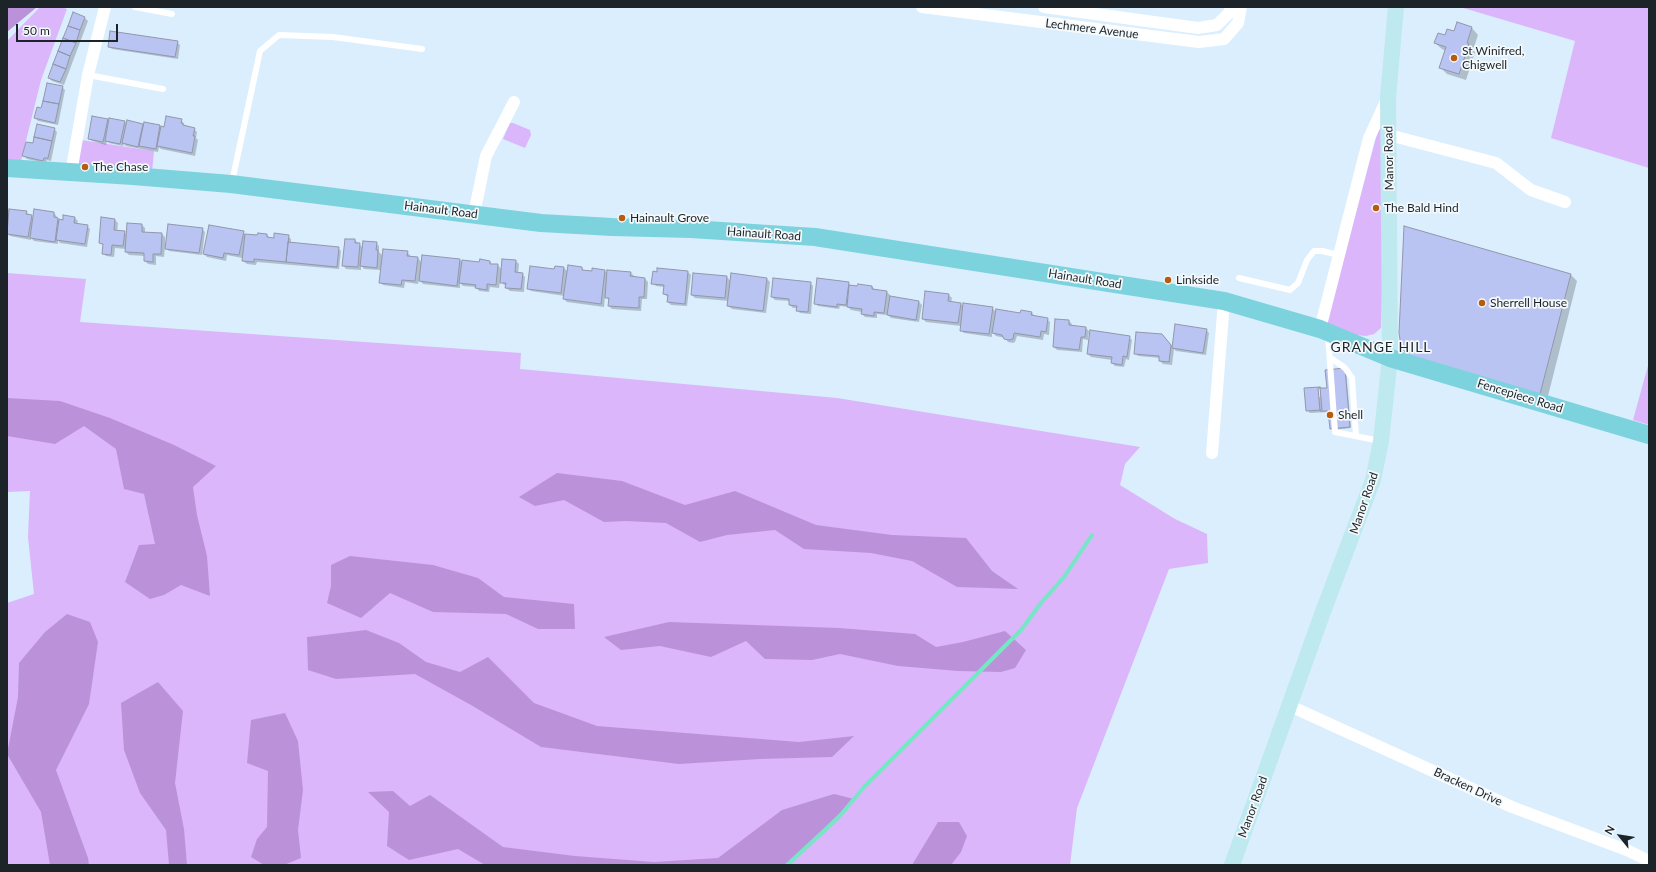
<!DOCTYPE html>
<style>
body{margin:0}
#map{position:relative;width:1656px;height:872px;overflow:hidden;background:#daeefe;font-family:Lato,sans-serif}
canvas{display:block}
.frame{position:absolute;inset:0;border:8px solid #1c2429;pointer-events:none}
.north{position:absolute;left:1600px;top:816px;width:40px;height:40px;-webkit-text-stroke:3px #f4f9fc;paint-order:stroke;rotate:300deg;font-size:11px;font-weight:700;line-height:16px;text-align:center;color:#1c2429}
.north::after{content:'';display:block;margin:auto;width:14px;height:18px;background:#1c2429;clip-path:polygon(50% 0,100% 100%,50% 72%,0 100%)}
.scale{position:absolute;left:16px;top:24px;width:102px;height:18px;box-sizing:border-box;border:2px solid #1c2429;border-top:0;padding-left:5px;font-size:12px;line-height:14px;white-space:nowrap;color:#1c2429;-webkit-text-stroke:3px #f4f9fc;paint-order:stroke}
</style>
<div id="map">
<canvas width="1656" height="872"></canvas>
<div class="frame"></div>
<div class="north">N</div>
<div class="scale">50 m</div>
</div>
<script>
const ctx = document.querySelector('canvas').getContext('2d');
ctx.lineJoin = 'round';
function fillPath(path, color) { ctx.fillStyle = color; ctx.fill(path, 'evenodd'); }
const toPath = rows => new Path2D(rows.map(r => 'M' + r).join(''));
function strokePath(path, color, width, dash) { ctx.strokeStyle = color; ctx.lineWidth = width; ctx.lineCap = dash ? 'butt' : 'round'; ctx.setLineDash(dash || []); ctx.stroke(path); }
function label(font, color, halo, rows, align = 'center') {
  ctx.font = font + ' Lato,sans-serif'; ctx.lineWidth = 3.5; ctx.setLineDash([]); ctx.textBaseline = 'middle'; ctx.strokeStyle = halo; ctx.fillStyle = color; for (const [text, x, y, turn = 0] of rows) {
    ctx.save(); ctx.translate(x, y); ctx.rotate((+turn || 0) * Math.PI / 180); ctx.textAlign = isNaN(turn) ? turn : align; if (halo) ctx.strokeText(text, 0, 0); ctx.fillText(text, 0, 0); ctx.restore();
  }
}
fillPath(toPath([
 [40,7,61,7,67,9,41,80,20,165,7,163,7,41],
 [1460,7,1649,7,1649,168,1551,138,1575,41],
 [1381,119,1383,257,1381,328,1374,334,1366,336,1347,334,1326,325],
 [510,123,513,123,530,130,531,135,525,148,503,139],
 [81,140,154,151,152,172,77,166],
 [7,273,86,279,80,322,521,353,520,369,837,398,1140,447,1125,464,1120,485,1175,519,1207,534,1208,563,1169,569,1077,808,1070,865,7,865,7,603,34,594,28,537,30,491,7,492],
 [1649,362,1649,425,1633,420]
]), '#dbb6fa');
fillPath(toPath([
 [7,7,37,7,7,32],
 [7,398,60,401,110,418,174,445,216,466,193,487,197,515,207,556,210,596,181,585,164,595,150,599,125,582,139,545,155,544,144,494,124,489,116,449,84,426,55,444,7,436],
 [557,473,622,481,685,505,735,491,816,525,892,535,966,538,992,571,1018,589,957,587,912,561,871,553,804,549,775,530,727,535,700,542,666,523,626,521,604,522,564,500,535,506,519,497],
 [350,556,433,565,478,578,504,597,574,604,575,629,538,629,506,614,433,612,390,593,361,618,327,603,331,586,331,565],
 [67,614,90,622,98,642,89,704,56,770,88,858,89,865,50,865,41,812,7,754,18,697,19,663,45,632],
 [669,622,839,628,915,634,936,647,963,642,1005,631,1026,650,1015,668,1001,672,958,671,898,666,840,654,812,660,765,659,746,641,711,657,660,646,621,650,604,637],
 [366,630,399,643,426,662,460,672,488,657,534,703,597,726,799,742,854,736,832,757,760,759,679,764,541,747,471,705,415,674,336,679,308,670,307,637],
 [158,682,183,711,175,783,184,829,187,865,169,865,166,830,140,793,124,750,121,703],
 [285,713,298,741,303,790,298,830,301,858,284,865,264,865,251,857,257,839,267,827,268,771,247,763,251,720],
 [393,791,410,806,430,795,503,847,575,856,654,862,718,858,782,810,834,794,854,799,787,865,485,865,458,849,409,860,387,846,389,812,368,792],
 [938,822,959,822,967,836,961,852,951,865,912,865]
]), '#bb92da');
fillPath(toPath([
 [85,18,88,21,64,85,52,81,49,78],
 [1458,23,1472,28,1478,35,1473,50,1475,52,1466,80,1447,74,1441,68,1446,51,1442,49,1435,43,1455,32],
 [177,42,180,45,178,59,112,49,109,46],
 [62,87,65,90,58,125,38,121,35,118],
 [108,120,109,122,125,122,127,124,142,125,144,126,145,123,160,126,162,128,181,120,186,127,194,129,197,132,196,138,198,140,195,156,161,149,159,147,158,152,126,146,124,144,123,146,109,143,107,141,106,145,92,141,89,138],
 [54,129,57,132,51,161,47,160,46,163,27,159,24,156,34,144],
 [7,209,10,211,26,212,33,218,35,210,54,213,60,221,63,221,75,218,78,221,77,224,87,226,90,229,87,247,60,243,58,240,58,244,34,241,31,238,31,240,10,236,8,234,7,236],
 [115,220,118,223,117,232,124,232,127,235,142,225,145,228,145,233,162,234,165,237,165,245,202,229,205,232,202,255,169,251,165,247,164,257,156,256,156,265,148,264,145,261,145,256,129,255,126,252,126,249,115,248,114,257,106,256,103,253,104,246,100,243],
 [243,232,246,235,267,235,270,238,274,239,288,236,291,239,291,244,338,248,341,251,339,269,257,262,256,265,247,264,243,261,244,254,243,254,242,258,227,255,226,261,207,257,204,254],
 [346,240,355,240,363,248,376,243,379,246,379,252,383,256,407,252,410,255,410,257,418,258,422,263,460,260,463,263,490,262,493,265,498,265,502,270,516,261,519,264,518,274,522,274,525,277,524,292,510,291,506,288,507,285,504,285,500,281,499,288,490,287,489,292,479,291,476,287,463,286,460,283,460,288,423,284,419,280,418,284,405,282,404,288,383,285,380,282,381,270,364,269,361,265,361,270,346,269,343,265],
 [564,268,568,272,582,268,585,272,605,271,608,274,631,273,634,276,633,278,645,279,648,282,647,299,642,299,641,311,612,309,609,306,610,301,605,296,604,307,567,302,564,299,565,296,531,291,528,288,555,270],
 [658,269,688,272,691,275,687,306,671,305,668,302,668,297,664,294,664,287,656,286,653,283],
 [1570,274,1577,281,1547,400,1416,364],
 [727,277,731,282,767,279,770,282,766,313,732,309,728,306,729,301,695,298,692,295],
 [810,283,813,286,811,314,800,313,797,310,797,308,793,308,790,305,790,301,775,300,772,297],
 [848,283,851,286,872,286,875,290,887,292,890,295,890,297,919,302,922,305,919,322,891,318,887,314,887,315,877,314,877,318,865,317,862,314,862,312,851,310,848,307,840,306,839,309,818,306,815,303],
 [949,295,952,298,951,302,961,304,964,307,992,308,996,312,1021,314,1032,313,1035,316,1047,319,1050,322,1049,335,1044,334,1043,340,1017,336,1015,342,1013,343,1008,342,1005,338,996,336,992,332,992,337,964,333,961,330,961,326,926,322,923,319],
 [1069,321,1072,324,1071,327,1086,328,1089,331,1088,340,1083,339,1082,352,1057,350,1054,347],
 [1206,330,1209,333,1206,355,1176,351,1174,349,1172,365,1163,364,1160,361,1160,358,1138,356,1135,353,1165,338,1173,347],
 [1129,337,1132,340,1129,360,1126,359,1124,367,1115,366,1112,363,1112,360,1091,357,1088,354],
 [1346,370,1351,428,1332,430,1329,412,1310,413,1307,410]
]), '#0003');
strokePath(toPath([
 [787,865,839,817,864,787,1021,630,1041,603,1064,577,1092,535]
]), '#79e5c7', 4);
const building = toPath([
 [73,12,85,17,80,30,68,26,73,12],
 [1457,22,1472,27,1467,43,1469,44,1459,74,1439,68,1446,47,1434,43,1438,33,1445,35,1447,29,1454,31,1457,22],
 [68,26,80,30,76,43,63,38,68,26],
 [110,31,178,41,175,57,108,47,110,31],
 [63,38,76,43,70,56,58,51,63,38],
 [58,51,70,56,66,69,53,64,58,51],
 [53,64,66,69,60,82,48,78,53,64],
 [47,83,63,86,59,104,43,101,47,83],
 [43,101,59,104,55,123,34,118,37,107,41,108,43,101],
 [92,116,108,119,103,142,88,139,92,116],
 [166,116,182,119,181,123,183,123,183,125,195,128,193,136,195,136,192,153,157,146,161,126,164,127,166,116],
 [109,118,125,121,120,144,105,141,109,118],
 [127,120,143,124,138,147,122,143,127,120],
 [144,122,160,125,156,149,139,146,144,122],
 [37,124,55,128,52,141,34,137,37,124],
 [34,137,52,141,48,158,44,158,43,161,22,156,26,142,33,143,34,137],
 [9,209,27,211,26,214,32,215,28,237,7,234,9,209],
 [34,209,54,212,54,217,58,218,55,242,30,238,34,209],
 [63,215,75,217,74,223,88,225,85,244,56,240,59,219,63,220,63,215],
 [101,217,115,219,114,230,125,231,123,246,112,245,111,255,102,254,103,244,99,243,101,217],
 [127,223,142,224,142,232,162,233,161,254,153,254,153,262,144,261,144,253,125,252,127,223],
 [168,224,203,228,199,253,165,249,168,224],
 [209,225,244,231,239,255,224,253,223,258,203,254,209,225],
 [1404,226,1571,274,1540,394,1408,357,1401,346,1399,333,1404,226],
 [258,233,267,234,267,237,274,238,274,233,289,235,286,262,254,259,254,262,242,261,245,234,257,235,258,233],
 [345,239,355,239,355,243,360,243,358,267,342,266,345,239],
 [363,241,377,242,376,250,378,250,377,268,360,266,363,241],
 [288,242,339,247,337,267,286,262,288,242],
 [383,249,408,251,407,256,418,257,415,281,402,280,401,285,379,283,383,249],
 [422,255,460,259,457,286,419,281,422,255],
 [480,259,490,261,490,264,498,264,496,285,487,284,487,290,475,288,476,285,459,283,462,260,479,262,480,259],
 [502,259,516,260,515,272,523,273,521,289,505,288,506,283,500,283,502,259],
 [568,265,582,267,582,270,592,271,592,268,605,270,601,304,563,299,568,265],
 [530,266,554,269,555,266,564,267,561,293,527,289,530,266],
 [657,268,688,271,685,304,667,302,668,295,663,294,664,285,651,284,653,271,657,272,657,268],
 [607,270,631,272,630,276,645,278,644,297,639,297,639,308,608,306,609,298,605,298,607,270],
 [693,273,727,276,725,298,691,295,693,273],
 [731,273,767,278,763,311,727,306,731,273],
 [773,278,811,282,808,312,796,311,797,306,789,305,789,299,771,297,773,278],
 [817,278,849,282,846,305,837,304,837,307,814,304,817,278],
 [858,284,872,286,872,289,887,291,884,313,874,312,874,316,861,314,862,309,847,307,849,285,857,286,858,284],
 [925,291,949,294,948,301,961,303,958,323,922,319,925,291],
 [890,296,919,301,916,320,887,315,890,296],
 [963,303,993,307,989,334,960,331,963,303],
 [996,309,1020,313,1021,310,1032,312,1031,315,1048,318,1046,332,1041,331,1040,337,1014,333,1013,339,1009,340,1004,339,1002,335,992,333,996,309],
 [1055,319,1069,320,1069,325,1086,327,1085,337,1081,337,1079,350,1053,347,1055,319],
 [1175,324,1207,329,1203,353,1172,348,1175,324],
 [1090,330,1130,336,1127,357,1123,356,1122,365,1111,363,1112,357,1087,354,1090,330],
 [1136,332,1162,334,1171,345,1169,362,1159,361,1159,356,1134,354,1136,332],
 [1345,368,1350,427,1330,429,1328,411,1320,411,1318,388,1327,388,1325,370,1345,368],
 [1320,387,1322,410,1306,411,1304,388,1320,387]
]);
fillPath(building, '#bac4f3');
strokePath(building, '#9296ab', 1);
strokePath(toPath([
 [135,7,172,14],
 [88,75,163,89],
 [232,182,260,51,279,35,333,37,422,49],
 [1239,278,1290,290,1298,283,1307,260,1314,251,1322,251,1339,255],
 [1328,335,1335,432,1380,441],
 [1331,358,1345,368,1352,378,1356,436]
]), '#fff', 6);
strokePath(toPath([
 [922,7,1199,42,1224,39,1238,23,1241,7],
 [1044,7,1198,28,1217,25,1230,12,1230,7],
 [1389,135,1496,163,1531,190,1565,202],
 [71,173,88,75,105,7],
 [474,214,486,156,514,102],
 [1320,329,1369,138,1387,99],
 [1212,453,1224,301],
 [1290,706,1512,807,1629,851,1649,861]
]), '#fff', 12);
strokePath(toPath([
 [1232,865,1324,609,1373,480,1381,441,1390,358,1388,97,1396,7]
]), '#bee9ee', 16);
strokePath(toPath([
 [7,168,133,176,231,184,541,223,612,227,691,229,815,237,1224,301,1320,329,1390,358,1649,435]
]), '#7dd3dd', 18);
for (const [x, y, r, color] of [
 [1454,58,4,"#b95b0e"],
 [85,167,4,"#b95b0e"],
 [1376,208,4,"#b95b0e"],
 [622,218,4,"#b95b0e"],
 [1168,280,4,"#b95b0e"],
 [1482,303,4,"#b95b0e"],
 [1330,415,4,"#b95b0e"]
]) { const dot = new Path2D(); dot.arc(x, y, r, 0, 2 * Math.PI); ctx.fillStyle = color; ctx.fill(dot); strokePath(dot, '#f4f9fc', 1.5); }
label('12px', '#1c2429', '#f4f9fc', [
 ["Lechmere Avenue",1092,29,7],
 ["Manor Road",1389,158,-91],
 ["Hainault Road",441,210,7],
 ["Hainault Road",764,234,4],
 ["Hainault Road",1085,279,9],
 ["Fencepiece Road",1520,396,17],
 ["Manor Road",1364,503,-71],
 ["Bracken Drive",1468,787,25],
 ["Manor Road",1253,807,-70]
]);
label('12px', '#1c2429', '#f4f9fc', [
 ["St Winifred,",1462,51],
 ["Chigwell",1462,65],
 ["The Chase",93,167],
 ["The Bald Hind",1384,208],
 ["Hainault Grove",630,218],
 ["Linkside",1176,280],
 ["Sherrell House",1490,303],
 ["Shell",1338,415]
], 'left');
ctx.letterSpacing = '1px';
label('14px', '#1c2429', '#f4f9fc', [
 ["GRANGE HILL",1381,347]
]);
ctx.letterSpacing = '0px';
</script>
